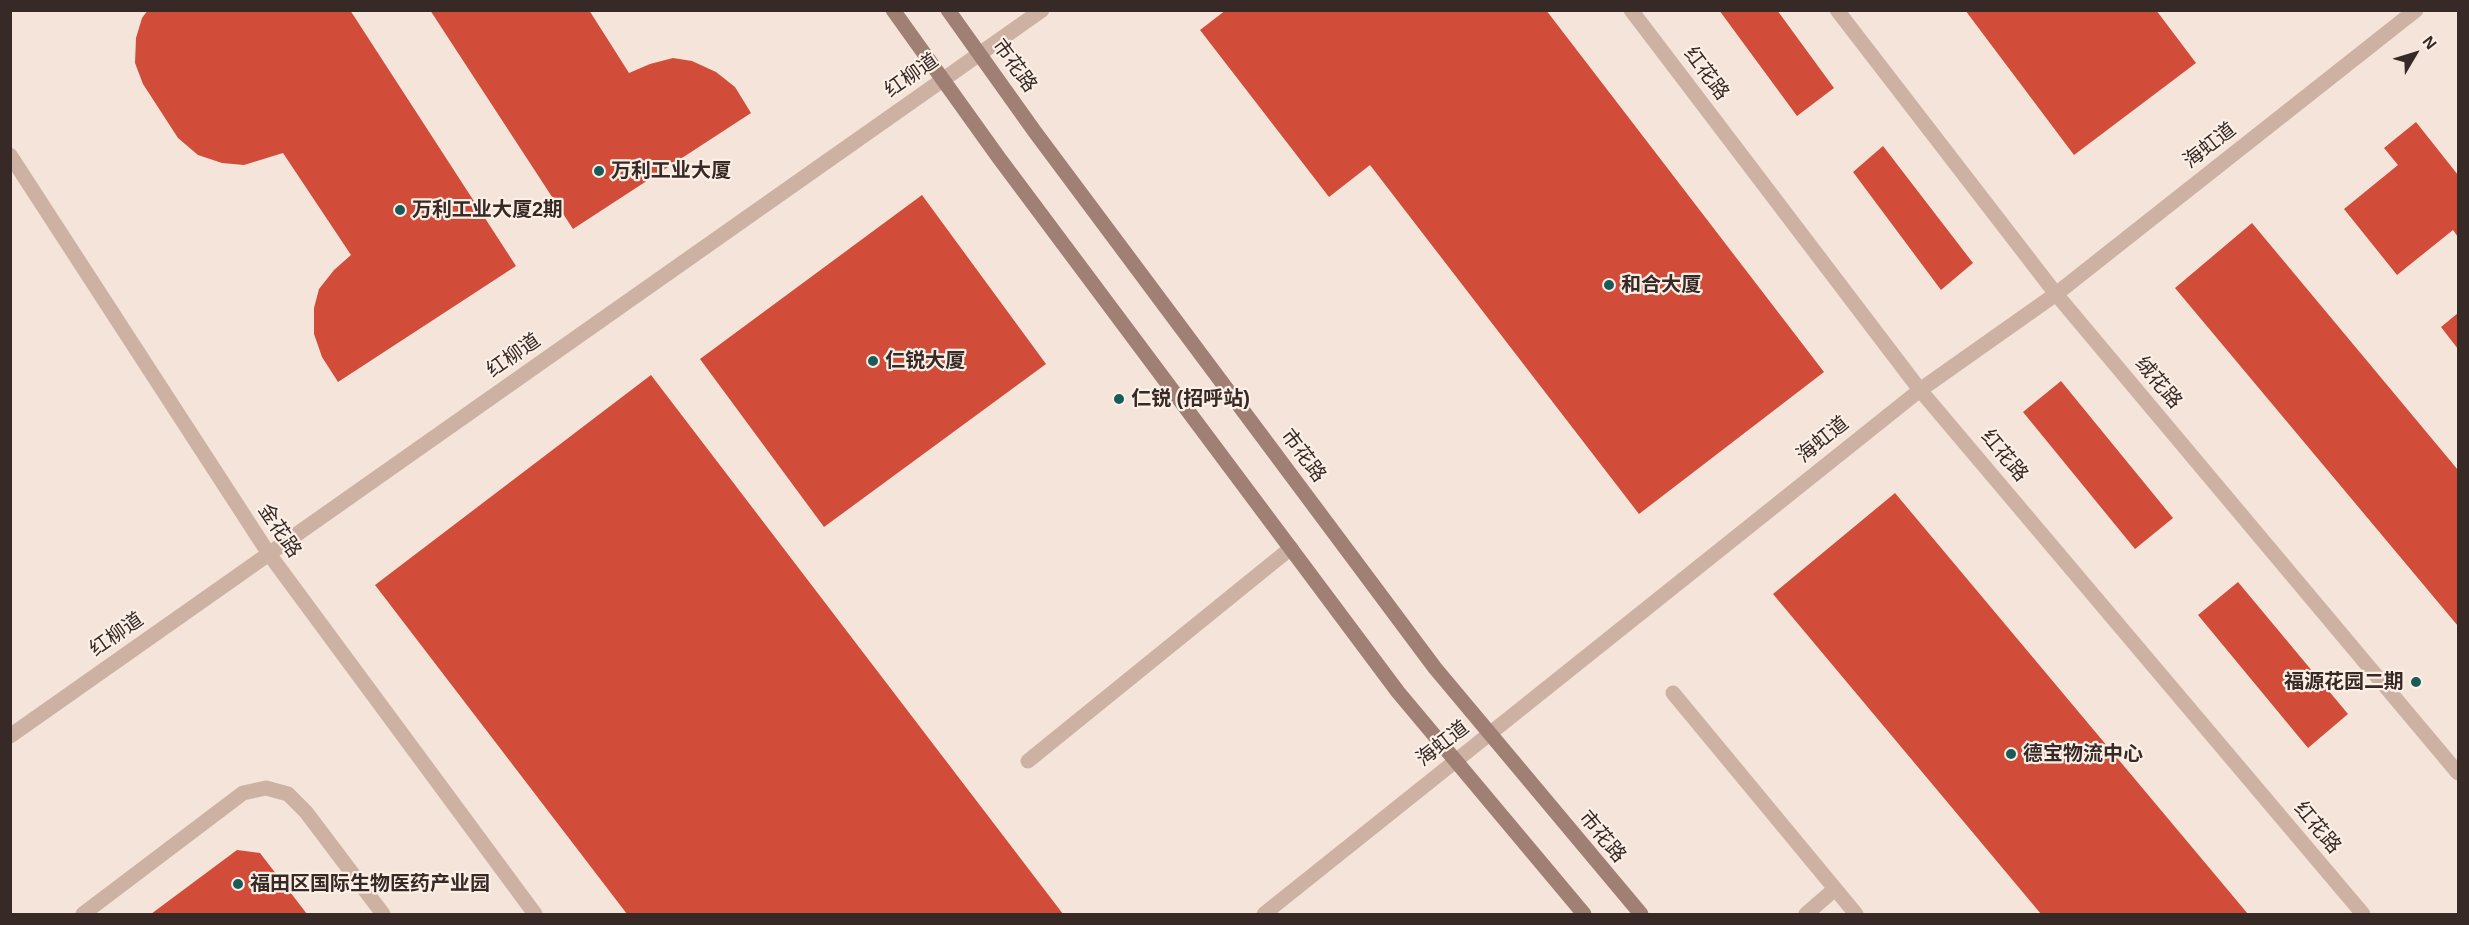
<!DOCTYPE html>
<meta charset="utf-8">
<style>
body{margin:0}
#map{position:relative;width:2469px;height:925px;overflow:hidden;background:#f4e4d9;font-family:Arial,sans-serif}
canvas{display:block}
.frame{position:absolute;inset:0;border:12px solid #372a26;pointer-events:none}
.north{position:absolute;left:2385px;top:24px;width:60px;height:60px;-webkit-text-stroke:4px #fbefe6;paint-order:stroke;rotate:52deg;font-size:16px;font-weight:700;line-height:24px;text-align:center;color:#372a26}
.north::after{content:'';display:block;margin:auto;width:21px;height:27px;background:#372a26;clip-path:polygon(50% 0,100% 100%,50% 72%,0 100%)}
</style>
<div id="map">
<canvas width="2469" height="925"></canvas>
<div class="frame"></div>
<div class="north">N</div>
</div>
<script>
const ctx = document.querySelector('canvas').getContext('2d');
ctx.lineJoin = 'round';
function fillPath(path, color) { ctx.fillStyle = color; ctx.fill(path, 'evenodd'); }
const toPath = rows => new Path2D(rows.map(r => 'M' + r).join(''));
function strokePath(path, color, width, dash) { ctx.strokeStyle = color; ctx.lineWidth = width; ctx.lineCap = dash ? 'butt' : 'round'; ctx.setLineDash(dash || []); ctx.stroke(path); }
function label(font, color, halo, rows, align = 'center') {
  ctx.font = font + ' Arial,"Noto Sans SC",sans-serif'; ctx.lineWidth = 4.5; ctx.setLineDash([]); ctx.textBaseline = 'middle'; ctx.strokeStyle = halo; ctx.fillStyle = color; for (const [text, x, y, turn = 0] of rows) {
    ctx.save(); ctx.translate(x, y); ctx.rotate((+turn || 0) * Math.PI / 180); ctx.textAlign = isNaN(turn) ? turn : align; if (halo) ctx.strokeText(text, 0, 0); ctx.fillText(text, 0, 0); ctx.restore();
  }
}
fillPath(toPath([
 [148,10,350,10,516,266,338,382,322,357,314,334,314,308,319,289,334,270,351,255,283,153,244,165,222,163,198,155,178,138,143,84,135,63,136,38,142,18],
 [430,10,589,10,629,73,650,64,673,58,692,61,716,72,735,87,751,113,573,229],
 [1226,10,1546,10,1824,372,1639,514,1370,165,1329,197,1200,30],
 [1719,10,1777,10,1834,88,1797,116],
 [1965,10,2156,10,2196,63,2074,155],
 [2416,122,2458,175,2458,237,2453,230,2397,275,2344,209,2398,165,2384,148],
 [1883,146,1973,263,1941,290,1853,172],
 [922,195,1046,364,824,527,700,359],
 [2252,223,2458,470,2458,626,2175,288],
 [2458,313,2458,349,2441,327],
 [651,375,1063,914,627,914,375,585],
 [2061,381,2173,518,2135,549,2023,412],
 [1895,493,2248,914,2041,914,1773,594],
 [2238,582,2348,714,2308,748,2198,615],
 [237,850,260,853,307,914,151,914]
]), '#d14d3a');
strokePath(toPath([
 [1673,693,1856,914],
 [1028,761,1291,548],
 [83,914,243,793,266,788,288,794,306,812,383,914],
 [1806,914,1835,889]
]), '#cdb2a4', 15);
strokePath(toPath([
 [1631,10,1920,390,2363,914],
 [1837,10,2056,294,2458,773],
 [10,155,269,554,535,914],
 [10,736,1042,10],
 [1264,914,1920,390,2056,294,2416,10]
]), '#cdb2a4', 15);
strokePath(toPath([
 [893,10,999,158,1398,692,1584,914],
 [948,10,1035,132,1435,668,1641,914]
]), '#a08075', 15);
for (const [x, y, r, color] of [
 [599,171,6,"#185c59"],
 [400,210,6,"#185c59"],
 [1609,285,6,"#185c59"],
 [873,361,6,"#185c59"],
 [1119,399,6,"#185c59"],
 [2416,682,6,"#185c59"],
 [2011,754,6,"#185c59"],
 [238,884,6,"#185c59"]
]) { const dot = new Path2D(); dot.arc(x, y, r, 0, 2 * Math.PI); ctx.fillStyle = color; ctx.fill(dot); strokePath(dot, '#fbefe6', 2); }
label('20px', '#372a26', '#fbefe6', [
 ["市花路",1014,66,54],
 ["红花路",1706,74,53],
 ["红柳道",912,76,-35],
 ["海虹道",2210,146,-38],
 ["红柳道",514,356,-35],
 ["绒花路",2158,383,50],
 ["海虹道",1823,440,-39],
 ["市花路",1303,456,53],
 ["红花路",2004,456,50],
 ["金花路",279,531,56],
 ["红柳道",117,635,-35],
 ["海虹道",1443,744,-38],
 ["红花路",2317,828,50],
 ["市花路",1602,837,50]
]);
label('bold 20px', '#372a26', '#fbefe6', [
 ["万利工业大厦",611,171],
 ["万利工业大厦2期",412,210],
 ["和合大厦",1621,285],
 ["仁锐大厦",885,361],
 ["仁锐 (招呼站)",1131,399],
 ["福源花园二期",2404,682,"right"],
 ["德宝物流中心",2023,754],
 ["福田区国际生物医药产业园",250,884]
], 'left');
</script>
